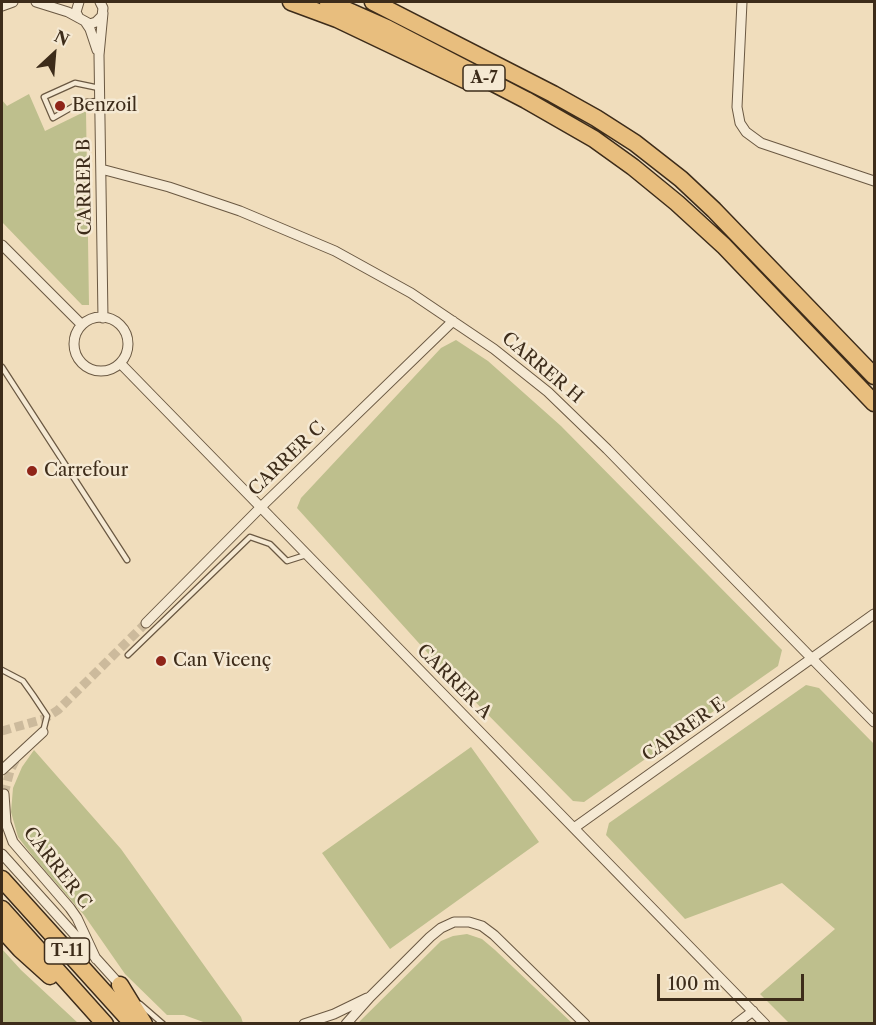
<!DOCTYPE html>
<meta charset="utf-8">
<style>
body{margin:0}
#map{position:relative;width:876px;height:1025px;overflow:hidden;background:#f0ddbc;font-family:"Libre Caslon Text",serif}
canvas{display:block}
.frame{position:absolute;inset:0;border:3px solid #3d2c1a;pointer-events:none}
.north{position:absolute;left:24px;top:24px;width:60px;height:60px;-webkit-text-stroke:4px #f5e9d3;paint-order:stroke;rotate:26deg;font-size:16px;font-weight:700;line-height:24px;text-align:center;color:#3d2c1a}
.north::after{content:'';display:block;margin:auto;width:21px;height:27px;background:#3d2c1a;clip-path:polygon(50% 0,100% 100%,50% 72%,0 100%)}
.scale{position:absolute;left:657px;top:974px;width:147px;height:27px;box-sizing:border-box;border:3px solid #3d2c1a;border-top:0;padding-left:8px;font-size:18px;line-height:21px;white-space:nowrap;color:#3d2c1a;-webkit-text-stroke:4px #f5e9d3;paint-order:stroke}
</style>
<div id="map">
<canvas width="876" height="1025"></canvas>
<div class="frame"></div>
<div class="north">N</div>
<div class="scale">100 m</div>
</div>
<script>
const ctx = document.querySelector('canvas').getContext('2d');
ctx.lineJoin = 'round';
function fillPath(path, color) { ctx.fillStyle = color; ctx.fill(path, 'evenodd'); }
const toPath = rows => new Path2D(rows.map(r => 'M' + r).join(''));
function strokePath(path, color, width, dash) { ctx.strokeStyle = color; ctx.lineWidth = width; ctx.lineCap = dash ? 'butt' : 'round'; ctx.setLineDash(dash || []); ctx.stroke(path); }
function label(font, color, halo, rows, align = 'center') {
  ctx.font = font + ' "Libre Caslon Text",serif'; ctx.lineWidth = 5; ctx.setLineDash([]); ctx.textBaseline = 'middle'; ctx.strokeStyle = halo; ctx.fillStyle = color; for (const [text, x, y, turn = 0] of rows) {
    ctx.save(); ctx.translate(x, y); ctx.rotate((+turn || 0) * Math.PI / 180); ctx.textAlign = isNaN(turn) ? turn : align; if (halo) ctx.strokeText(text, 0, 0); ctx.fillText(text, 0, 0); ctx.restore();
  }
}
fillPath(toPath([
 [29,94,45,131,86,111,89,305,82,305,2,222,2,100,7,106],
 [456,340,488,361,561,426,782,650,778,666,584,802,573,801,435,661,297,508,301,498,441,348],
 [806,685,819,688,874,744,874,1023,789,1023,760,994,835,929,782,883,685,919,606,835,609,823],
 [471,747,539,842,390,949,322,853],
 [34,750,121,849,241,1017,243,1023,206,1023,184,1015,167,1015,125,974,84,915,35,859,18,837,11,812,13,788,22,767],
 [467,934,482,939,495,950,572,1023,358,1023,441,941,453,936],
 [2,949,21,970,78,1023,2,1023]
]), '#bebf8d');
strokePath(toPath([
 [2,731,44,719,58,710,146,623],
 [4,794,10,771,17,757]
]), '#ccba9c', 9, [9, 4.5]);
const lane = toPath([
 [99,101,86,102,74,106,53,118,44,97,75,83,99,88],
 [2,367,127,560],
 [128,655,250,537,270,544,287,561,306,555],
 [2,670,23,681,33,695,47,716,43,732],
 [140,1004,163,1024]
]);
const street = toPath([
 [36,2,68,12,90,24,96,22,102,16,103,8,100,2],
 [742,2,737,107,740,123,746,132,761,143,874,181],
 [2,6,13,2],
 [103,13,99,55,103,318],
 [79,18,76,12,79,2],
 [86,23,90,29,97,50],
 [101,169,169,187,240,211,335,251,411,293,494,349,548,392,607,449,874,722],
 [2,245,82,325],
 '74 344a27 27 0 1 1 54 0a27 27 0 1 1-54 0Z',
 [120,363,765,1024],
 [146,623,260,508,453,321],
 [2,770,43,732],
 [4,794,6,823,13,842,70,908,77,918,96,959],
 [574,828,874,614],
 [2,854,120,985],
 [304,1024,334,1014,367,998],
 [346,1024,370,997,430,937,441,928,454,922,469,922,482,926,494,935,585,1024],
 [736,1024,753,1011]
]);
const highway = toPath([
 [291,2,337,19,465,80],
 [328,2,387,28,526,100,594,139,633,167,677,203,724,246,874,403],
 [373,2,553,94,596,118,635,143,681,179,714,210,874,376],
 [2,879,133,1024],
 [2,909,105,1024],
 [2,929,20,949,50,976],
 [120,985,144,1024]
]);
strokePath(lane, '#6a5842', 7);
strokePath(street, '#6a5842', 11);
strokePath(highway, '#3d2c1a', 19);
strokePath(lane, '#f5e9d3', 4.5);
strokePath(street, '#f5e9d3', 9);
strokePath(highway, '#e8be7e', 16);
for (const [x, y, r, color] of [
 [60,106,6,"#8f2418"],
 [32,471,6,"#8f2418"],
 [161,661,6,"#8f2418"]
]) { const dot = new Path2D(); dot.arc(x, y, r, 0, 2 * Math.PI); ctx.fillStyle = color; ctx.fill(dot); strokePath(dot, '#f5e9d3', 2); }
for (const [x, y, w] of [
 [484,78,42],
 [67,951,45]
]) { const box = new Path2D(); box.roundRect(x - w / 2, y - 13, w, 26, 4.5); ctx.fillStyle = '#f5e9d3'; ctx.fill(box); strokePath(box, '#3d2c1a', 1.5); }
label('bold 16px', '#3d2c1a', null, [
 ["A-7",484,78],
 ["T-11",67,951]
]);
label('18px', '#3d2c1a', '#f5e9d3', [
 ["Benzoil",72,106],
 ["Carrefour",44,471],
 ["Can Vicenç",173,661]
], 'left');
label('18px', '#3d2c1a', '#f5e9d3', [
 ["CARRER B",85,187,-91],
 ["CARRER H",542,368,40],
 ["CARRER C",287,459,-44],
 ["CARRER A",454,682,45],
 ["CARRER E",684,730,-35],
 ["CARRER C",57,868,52]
]);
</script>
